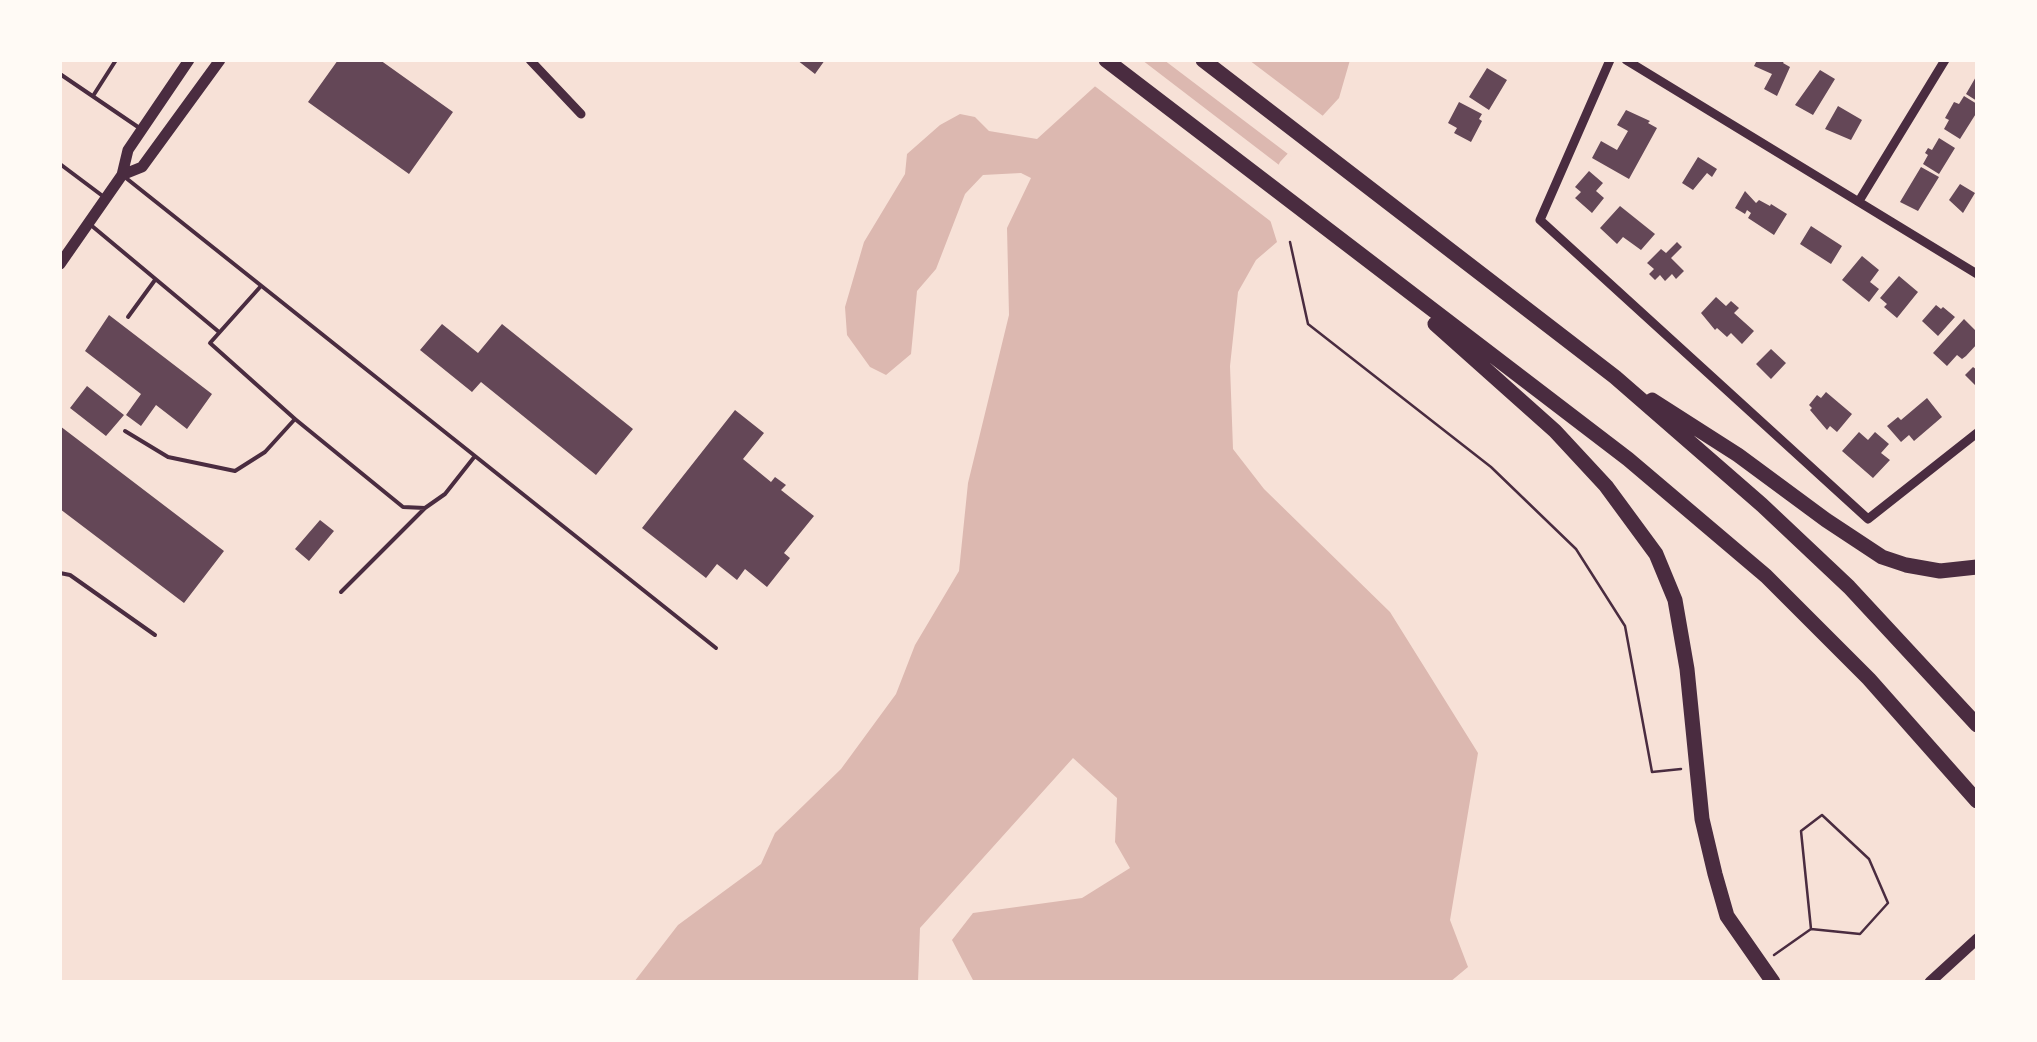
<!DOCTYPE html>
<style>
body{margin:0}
#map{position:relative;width:2037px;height:1042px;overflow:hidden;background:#f7e1d7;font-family:Manrope,sans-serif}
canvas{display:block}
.frame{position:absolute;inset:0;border:62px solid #fffaf5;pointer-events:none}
</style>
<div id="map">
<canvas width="2037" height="1042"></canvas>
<div class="frame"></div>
</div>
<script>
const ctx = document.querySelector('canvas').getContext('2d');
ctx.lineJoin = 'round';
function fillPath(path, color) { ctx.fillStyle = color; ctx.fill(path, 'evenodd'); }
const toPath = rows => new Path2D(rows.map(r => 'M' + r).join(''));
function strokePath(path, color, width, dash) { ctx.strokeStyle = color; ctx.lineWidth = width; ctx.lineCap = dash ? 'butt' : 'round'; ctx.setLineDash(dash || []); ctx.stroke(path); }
fillPath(toPath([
 [1124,60,1350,60,1339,98,1280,162,1263,197,1277,242,1256,260,1238,292,1230,366,1233,449,1264,489,1390,612,1478,753,1450,920,1468,967,1450,982,974,982,952,940,973,913,1082,898,1130,868,1115,842,1117,798,1073,758,920,928,918,982,634,982,678,925,761,864,775,833,841,769,896,694,915,645,959,571,968,483,1009,315,1007,228,1031,178,1021,173,983,175,965,194,936,269,917,291,911,354,886,375,870,367,847,335,845,307,864,242,905,174,907,154,940,125,960,114,975,117,989,131,1037,139]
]), '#dcb8b0');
fillPath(toPath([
 [1117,60,1142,60,1283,168,1268,197,1278,227,1092,84],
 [1164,60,1249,60,1327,119,1292,157]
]), '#f7e1d7');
fillPath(toPath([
 [338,60,380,60,453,112,409,174,308,102],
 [797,60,825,60,815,74],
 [1757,60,1785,60,1783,63,1790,67,1777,96,1764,89,1772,74,1754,66],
 [1487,68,1507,80,1489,110,1469,97],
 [1820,70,1835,79,1813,115,1795,105],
 [1977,75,1977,101,1966,94],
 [1964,96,1977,104,1977,112,1960,139,1944,129,1949,120,1945,118,1954,102,1959,104],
 [1459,102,1482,114,1479,119,1482,121,1471,142,1454,133,1457,128,1448,123],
 [1838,106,1862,120,1851,140,1825,129],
 [1626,110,1650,121,1648,123,1657,128,1629,179,1592,158,1601,141,1617,150,1628,131,1617,125],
 [1939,138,1955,148,1939,174,1923,164,1928,155,1925,153,1928,148,1932,150],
 [1698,157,1717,169,1712,177,1707,173,1693,190,1682,183],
 [1921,167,1939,177,1918,211,1900,202],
 [1589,171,1603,183,1596,191,1604,198,1592,213,1575,198,1581,192,1575,187],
 [1960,184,1975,193,1963,213,1949,200],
 [1745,191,1756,203,1759,200,1770,206,1771,204,1787,214,1774,235,1748,218,1751,213,1747,210,1745,214,1735,208],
 [1620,206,1655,234,1641,250,1623,237,1617,244,1600,228],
 [1811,226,1842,246,1831,264,1800,244],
 [1677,242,1682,247,1671,258,1684,271,1676,279,1672,274,1665,281,1660,275,1655,280,1649,274,1654,269,1647,263,1661,249,1666,253],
 [1862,256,1879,270,1870,282,1879,289,1869,302,1842,280],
 [1899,276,1918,292,1897,318,1884,307,1887,304,1880,298],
 [1716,297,1726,306,1731,301,1739,308,1734,313,1754,331,1742,344,1731,333,1727,337,1717,328,1715,330,1701,313],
 [1936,305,1941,309,1943,307,1955,317,1938,336,1922,321],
 [109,315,212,394,187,429,156,405,141,426,126,415,141,394,85,351],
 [1964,319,1977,332,1977,344,1966,356,1962,359,1957,355,1947,366,1933,353],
 [442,324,478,353,502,324,633,429,596,475,481,382,472,392,420,350],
 [1771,349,1786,363,1771,379,1756,364],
 [1973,367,1977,370,1977,387,1965,375],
 [87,386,124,415,106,436,70,408],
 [1826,392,1852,414,1837,432,1830,426,1827,430,1810,410,1812,408,1809,405,1817,395,1821,398],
 [1927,398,1942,417,1914,441,1909,435,1901,442,1887,426,1898,417,1901,420],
 [735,410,764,433,743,459,771,482,775,477,786,485,781,490,814,516,784,553,790,558,767,587,745,569,737,580,717,564,706,578,642,528],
 [60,426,224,551,184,603,60,509],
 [1859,432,1868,440,1875,432,1889,444,1881,453,1890,460,1873,478,1842,451],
 [320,520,334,531,309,561,295,549]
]), '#644757');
strokePath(toPath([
 [1290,242,1308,324,1491,467,1576,549,1625,626,1652,772,1681,769],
 [1774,955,1811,929,1860,934,1888,903,1869,859,1822,815,1801,831,1811,929]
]), '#4a2c40', 2.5);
strokePath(toPath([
 [60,74,138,127],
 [93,96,116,60],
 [60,164,104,197],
 [126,178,716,648],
 [92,226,219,332],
 [261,286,210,343,295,419,403,507,425,508,445,494,475,456],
 [128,317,155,280],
 [125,431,168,457,235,471,265,452,295,419],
 [60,573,70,575,155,635],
 [341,592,425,508]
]), '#4a2c40', 4);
strokePath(toPath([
 [530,60,581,114],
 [1610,60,1540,220,1868,519,1977,433],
 [1626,60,1977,274],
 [1859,201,1945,60]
]), '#4a2c40', 9);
strokePath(toPath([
 [122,175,142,167,220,60],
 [60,264,122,175,128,150,189,60],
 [1930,982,1977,939]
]), '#4a2c40', 11);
strokePath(toPath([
 [1106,60,1628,459,1766,576,1869,679,1977,801],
 [1203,60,1615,377,1762,505,1849,587,1977,725],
 [1435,324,1555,431,1606,486,1656,554,1675,600,1687,669,1702,819,1715,874,1727,916,1773,982],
 [1652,400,1738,455,1826,520,1882,557,1906,565,1940,571,1977,567]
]), '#4a2c40', 15);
</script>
